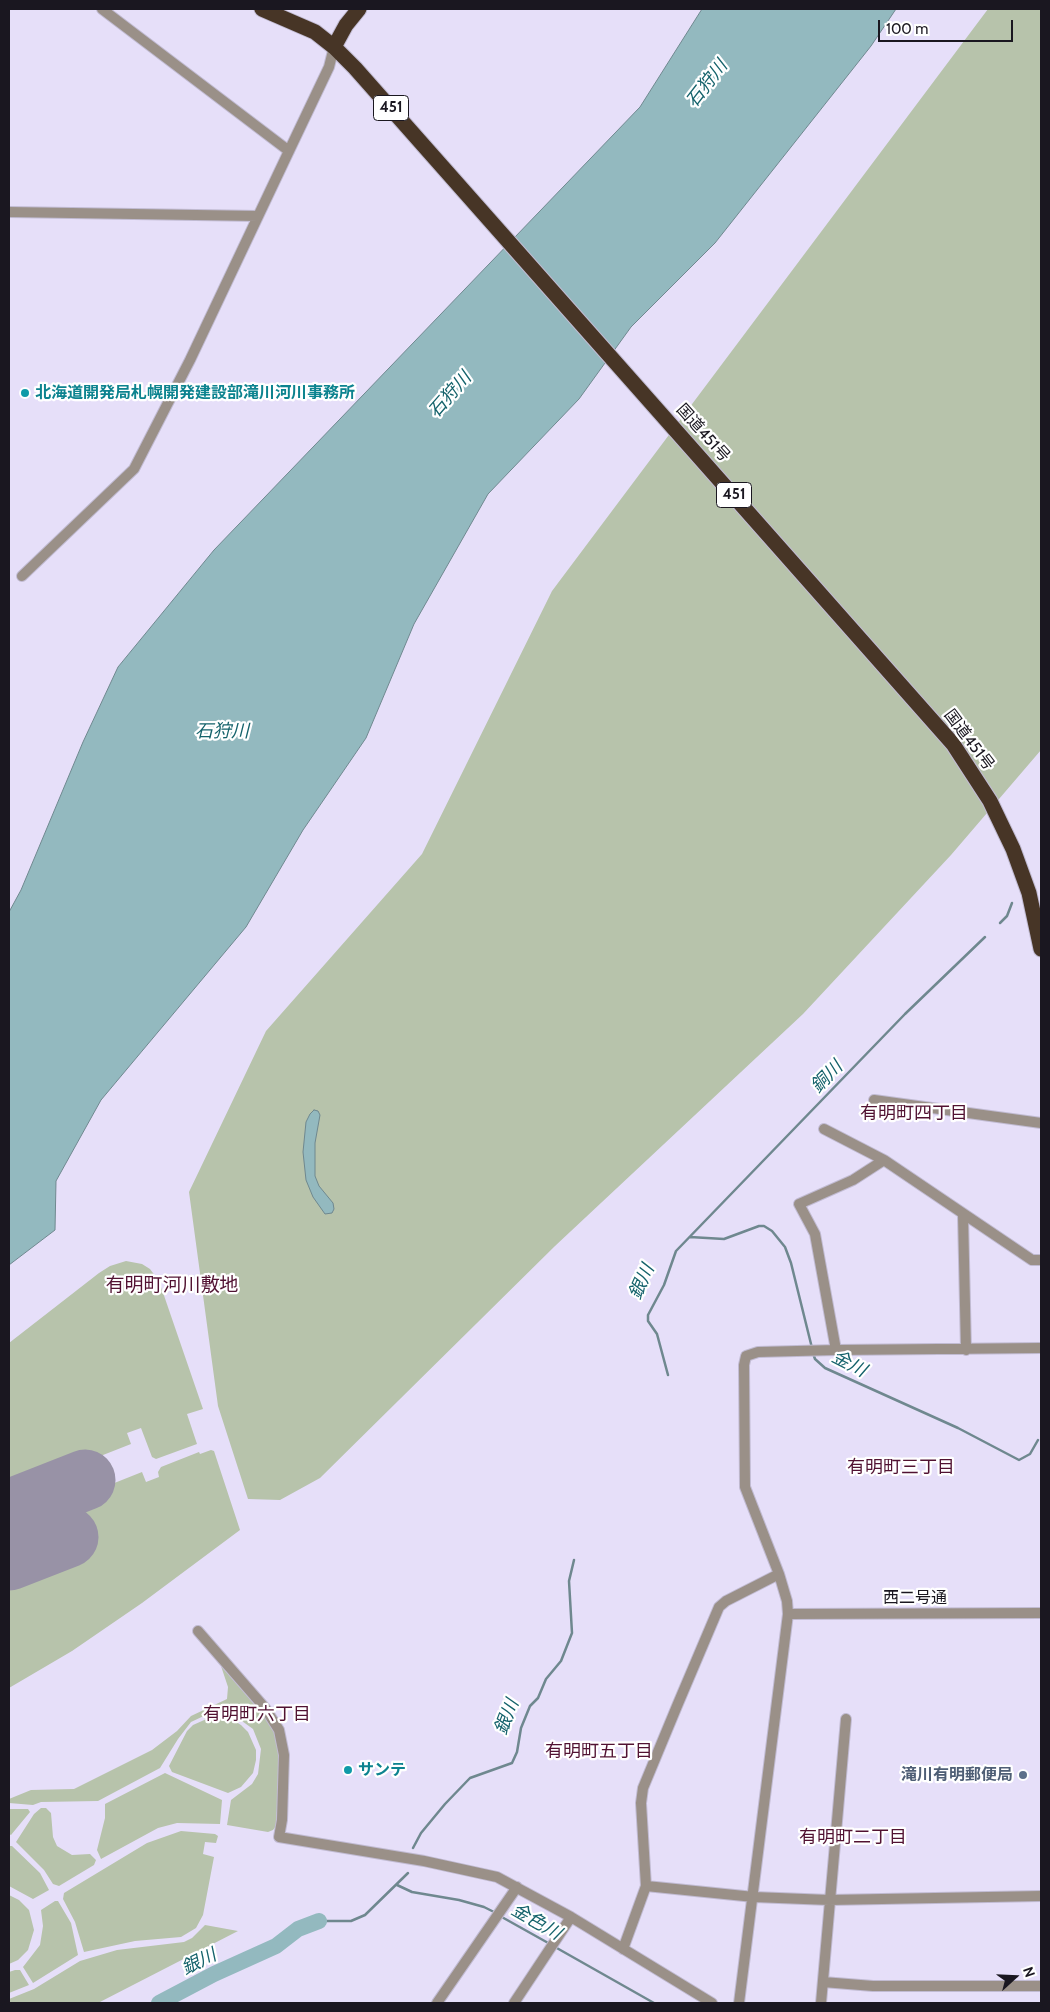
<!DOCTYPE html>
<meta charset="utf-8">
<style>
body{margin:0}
#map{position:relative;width:1050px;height:2012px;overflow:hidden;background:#e6dff9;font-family:Cabin,sans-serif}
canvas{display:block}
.frame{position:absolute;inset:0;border:10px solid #1a1720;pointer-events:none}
.north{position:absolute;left:990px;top:1952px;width:50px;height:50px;-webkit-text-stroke:4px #fff;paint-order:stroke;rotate:70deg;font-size:14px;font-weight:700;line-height:20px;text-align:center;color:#1a1720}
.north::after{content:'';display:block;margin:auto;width:18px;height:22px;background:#1a1720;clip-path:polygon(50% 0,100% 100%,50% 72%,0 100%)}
.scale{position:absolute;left:878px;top:20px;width:135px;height:22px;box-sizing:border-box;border:2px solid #1a1720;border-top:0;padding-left:6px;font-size:15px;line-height:18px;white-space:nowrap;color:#1a1720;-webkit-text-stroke:4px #fff;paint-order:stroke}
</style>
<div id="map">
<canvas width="1050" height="2012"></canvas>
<div class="frame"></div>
<div class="north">N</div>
<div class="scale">100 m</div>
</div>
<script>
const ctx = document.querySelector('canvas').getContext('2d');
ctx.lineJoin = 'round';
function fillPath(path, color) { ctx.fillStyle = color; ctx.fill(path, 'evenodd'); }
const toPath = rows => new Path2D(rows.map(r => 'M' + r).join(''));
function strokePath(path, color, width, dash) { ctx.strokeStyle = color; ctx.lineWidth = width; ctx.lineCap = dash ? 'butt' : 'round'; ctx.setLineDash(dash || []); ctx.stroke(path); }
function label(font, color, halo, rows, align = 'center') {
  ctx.font = font + ' Cabin,"Noto Sans JP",sans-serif'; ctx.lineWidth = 4.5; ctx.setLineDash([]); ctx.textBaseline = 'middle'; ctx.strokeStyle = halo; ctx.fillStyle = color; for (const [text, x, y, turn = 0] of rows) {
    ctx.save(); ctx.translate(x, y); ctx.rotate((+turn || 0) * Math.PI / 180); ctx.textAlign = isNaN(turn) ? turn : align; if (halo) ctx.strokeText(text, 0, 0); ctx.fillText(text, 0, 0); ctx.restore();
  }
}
fillPath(toPath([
 [988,9,1041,9,1041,750,951,855,803,1014,555,1246,320,1478,280,1500,248,1499,218,1406,189,1192,266,1031,422,854,552,591],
 [126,1261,142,1264,150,1269,159,1281,203,1409,187,1414,197,1444,156,1459,152,1457,141,1428,127,1433,131,1444,9,1492,9,1343,99,1273,110,1266],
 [211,1450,214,1451,240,1530,142,1603,72,1651,9,1688,9,1525,142,1472,146,1482,159,1477,158,1472,161,1467,199,1452,200,1454],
 [91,1464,105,1470,99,1484,9,1520,9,1496],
 [221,1666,269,1721,275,1731,280,1754,276,1826,273,1830,268,1832,227,1825,231,1800,252,1784,258,1774,261,1749,253,1729,235,1716,225,1712,208,1714,191,1722,178,1739,160,1768,98,1801,41,1802,33,1805,9,1803,9,1799,31,1790,74,1789,152,1750,177,1731,191,1716,227,1699,228,1687],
 [211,1717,233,1720,241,1725,248,1732,256,1750,256,1760,253,1773,241,1787,228,1793,172,1772,169,1766,187,1731,193,1725],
 [165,1773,222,1800,220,1824,177,1823,158,1828,101,1859,97,1850,105,1818,105,1804],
 [41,1808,46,1808,51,1813,53,1837,57,1846,72,1855,90,1854,96,1860,94,1865,59,1886,53,1884,44,1870,16,1842,34,1814],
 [9,1809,28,1809,30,1812,11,1835,9,1834],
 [181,1831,215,1834,218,1836,216,1843,205,1842,203,1854,214,1857,203,1915,196,1928,181,1937,135,1941,84,1952,75,1922,63,1899,64,1893,147,1843],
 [9,1846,12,1846,40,1873,49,1890,33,1899,9,1886],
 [9,1895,19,1900,29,1910,34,1930,28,1950,18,1960,9,1964],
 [55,1901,58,1901,71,1923,78,1955,33,1983,23,1967,40,1945,43,1926,41,1910],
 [205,1925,238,1931,98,2003,9,2003,9,1999,34,1989,80,1961,117,1950,184,1942,192,1938],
 [15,1970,20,1970,29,1985,9,1993,9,1972]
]), '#b7c3ab');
const water = toPath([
 [702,9,896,9,871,46,715,243,631,327,579,399,488,494,414,624,366,738,303,830,246,927,101,1100,56,1181,55,1230,9,1265,9,912,21,890,83,742,118,667,214,550,640,107,702,9],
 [314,1110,318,1111,320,1115,315,1143,315,1176,319,1186,333,1203,334,1209,332,1213,325,1214,313,1197,306,1180,303,1152,306,1122,310,1114,314,1110]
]);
fillPath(water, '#93b9bf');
strokePath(water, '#6f888f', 1);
strokePath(toPath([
 [1000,923,1007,916,1012,903],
 [690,1237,724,1239,759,1226,764,1226,772,1231,785,1247,791,1263,812,1348],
 [813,1353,815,1359,825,1368,958,1428,1019,1460,1030,1454,1038,1440],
 [668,1375,657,1334,648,1321,648,1315,664,1285,676,1251,905,1014,985,937],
 [413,1848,421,1833,445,1804,470,1778,512,1763,517,1752,521,1728,530,1706,538,1698,546,1679,561,1661,572,1633,569,1581,574,1560],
 [397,1885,412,1892,459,1900,484,1907,496,1913],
 [500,1916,550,1944],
 [319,1921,351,1921,365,1915,408,1873],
 [555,1947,654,2003]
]), '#6f888f', 2.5);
strokePath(toPath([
 [159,2003,214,1974,276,1946,298,1929,319,1921]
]), '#93b9bf', 16);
strokePath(toPath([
 [9,1510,85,1480],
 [9,1560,68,1537]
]), '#9892a6', 61);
const minor = toPath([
 [102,9,289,151],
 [9,212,258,216],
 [22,576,134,469,190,360,289,151,329,67,334,47],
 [874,1100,1041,1123],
 [824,1129,884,1160,1032,1260,1041,1260],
 [963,1215,966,1350],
 [836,1350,815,1234,799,1204,853,1180,884,1160],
 [788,1614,1041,1613],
 [198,1631,265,1708,279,1730,284,1755,282,1820,279,1837,424,1861,497,1877,571,1917,712,2003],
 [646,1886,754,1897,829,1900,1041,1896],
 [623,1949,646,1886,641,1803,643,1788,677,1706,719,1607,726,1601,779,1574],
 [823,1982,873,1986,1041,1986],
 [437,2003,517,1887],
 [514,2003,571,1917],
 [739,2003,788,1614,787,1601,779,1574,745,1487,744,1365,746,1356,758,1352,836,1350,1041,1348],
 [821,2003,846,1719]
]);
const highway = toPath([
 [262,9,315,32,334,47,355,68,953,744,990,801,1013,849,1029,893,1041,949],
 [334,47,346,25,359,9]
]);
strokePath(minor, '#c1bbd2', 12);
strokePath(highway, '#c1bbd2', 17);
strokePath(minor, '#9a9088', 10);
strokePath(highway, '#473526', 15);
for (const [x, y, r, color] of [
 [25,393,5,"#0f9aa8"],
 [348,1770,5,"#0f9aa8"],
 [1023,1775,5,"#5c6f8a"]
]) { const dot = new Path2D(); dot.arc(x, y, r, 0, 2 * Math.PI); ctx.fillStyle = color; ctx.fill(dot); strokePath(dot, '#fff', 2); }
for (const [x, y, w] of [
 [391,108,35],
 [734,495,35]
]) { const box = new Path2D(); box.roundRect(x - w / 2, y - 12.5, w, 25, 4); ctx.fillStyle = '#fff'; ctx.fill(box); strokePath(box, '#1a1720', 1); }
label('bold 15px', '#1a1720', null, [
 ["451",391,108],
 ["451",734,495]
]);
label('bold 16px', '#0d838f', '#fff', [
 ["北海道開発局札幌開発建設部滝川河川事務所",35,393],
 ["サンテ",358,1770]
], 'left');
label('16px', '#1a1720', '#fff', [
 ["国道451号",703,433,48],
 ["国道451号",969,740,53],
 ["西二号通",915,1598]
]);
label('bold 16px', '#4e5e75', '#fff', [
 ["滝川有明郵便局",1013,1775]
], 'right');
label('italic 18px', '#14626b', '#fff', [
 ["石狩川",707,84,-52],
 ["石狩川",450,395,-49],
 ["石狩川",222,732],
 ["銅川",827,1077,-46],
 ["銀川",642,1282,-66],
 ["金川",849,1364,27],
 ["銀川",507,1717,-69],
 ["金色川",536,1922,30],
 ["銀川",199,1962,-26]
]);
label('18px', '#511232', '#fff', [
 ["有明町四丁目",914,1114],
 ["有明町三丁目",901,1468],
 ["有明町六丁目",257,1715],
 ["有明町五丁目",599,1752],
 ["有明町二丁目",853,1838]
]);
label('19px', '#511232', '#fff', [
 ["有明町河川敷地",172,1285]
]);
</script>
